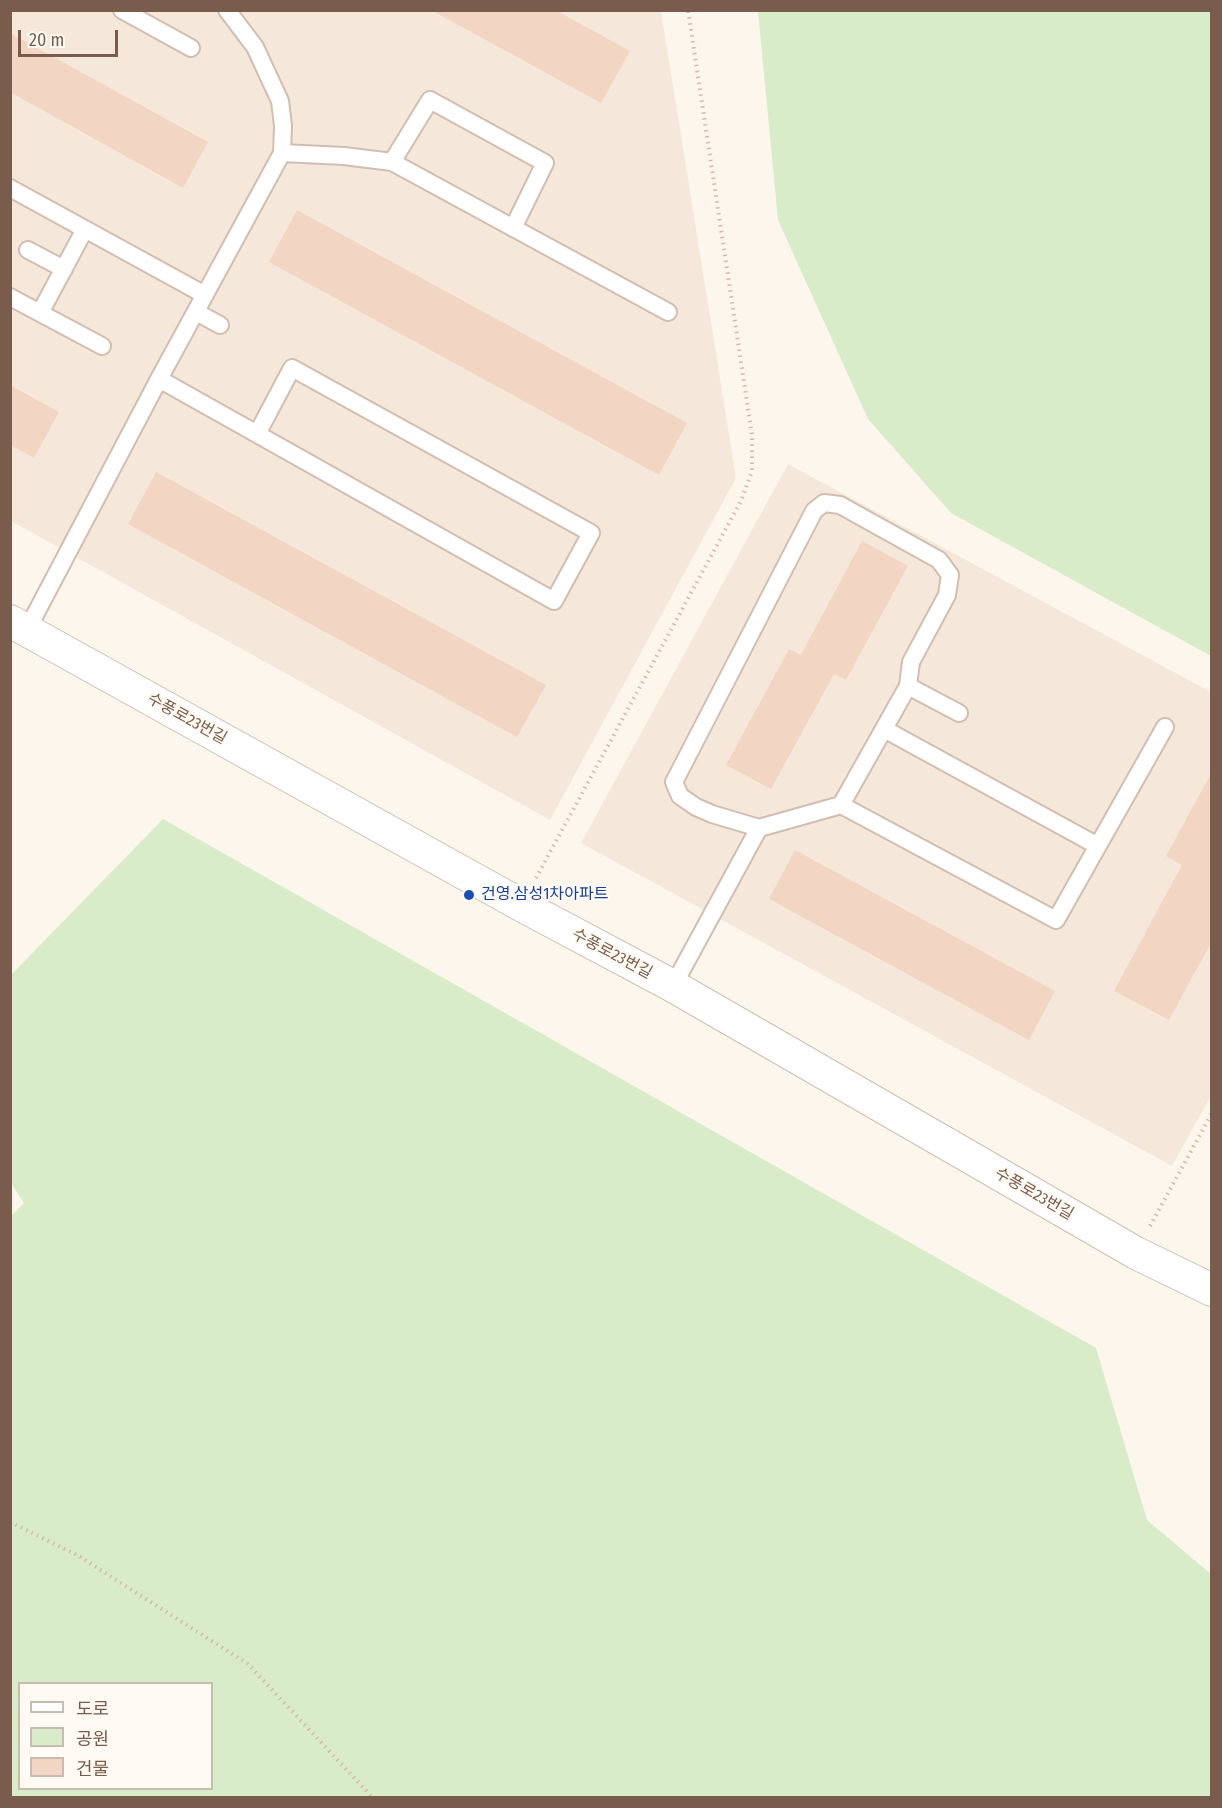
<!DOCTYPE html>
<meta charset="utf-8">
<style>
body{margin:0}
#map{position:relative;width:1222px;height:1808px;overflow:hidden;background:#fdf6ec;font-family:"Fira Sans Condensed","Noto Sans KR",sans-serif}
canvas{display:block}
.frame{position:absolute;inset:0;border:12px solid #7a5c4d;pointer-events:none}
.legend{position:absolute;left:18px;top:1682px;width:195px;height:108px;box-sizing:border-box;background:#fffaf3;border:2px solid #cabbb1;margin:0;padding:8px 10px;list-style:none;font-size:18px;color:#7a5c4d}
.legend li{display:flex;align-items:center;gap:12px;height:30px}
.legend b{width:30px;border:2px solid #cabbb1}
.scale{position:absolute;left:18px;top:30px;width:100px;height:27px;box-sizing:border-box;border:3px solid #7a5c4d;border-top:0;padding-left:8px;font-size:18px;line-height:21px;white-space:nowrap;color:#7a5c4d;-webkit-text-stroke:4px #fffaf3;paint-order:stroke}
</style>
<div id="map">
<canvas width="1222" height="1808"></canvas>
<div class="frame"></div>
<ul class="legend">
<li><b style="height:8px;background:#fff"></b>도로</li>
<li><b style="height:16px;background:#d8ecc9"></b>공원</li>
<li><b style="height:16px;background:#f3d5c3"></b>건물</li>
</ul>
<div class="scale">20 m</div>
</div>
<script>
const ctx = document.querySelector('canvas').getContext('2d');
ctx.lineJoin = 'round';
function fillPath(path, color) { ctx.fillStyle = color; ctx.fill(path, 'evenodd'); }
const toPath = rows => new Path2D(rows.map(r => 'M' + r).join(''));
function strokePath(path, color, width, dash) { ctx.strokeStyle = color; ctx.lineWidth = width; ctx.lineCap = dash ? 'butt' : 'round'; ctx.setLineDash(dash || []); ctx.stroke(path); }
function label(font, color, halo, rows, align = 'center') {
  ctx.font = font + ' "Fira Sans Condensed","Noto Sans KR",sans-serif'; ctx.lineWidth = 4.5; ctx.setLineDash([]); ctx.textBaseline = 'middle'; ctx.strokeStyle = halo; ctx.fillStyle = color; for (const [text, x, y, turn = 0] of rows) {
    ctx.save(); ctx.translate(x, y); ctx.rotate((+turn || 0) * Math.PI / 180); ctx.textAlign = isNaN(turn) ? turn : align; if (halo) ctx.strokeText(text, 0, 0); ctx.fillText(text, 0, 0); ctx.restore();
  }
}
fillPath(toPath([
 [11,11,661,11,736,478,550,820,11,521],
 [788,464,1211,692,1211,1096,1172,1166,581,843]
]), '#f5e8da');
fillPath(toPath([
 [758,11,1211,11,1211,656,951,513,868,419,778,220],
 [163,819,1096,1348,1147,1520,1211,1574,1211,1797,11,1797,10,1217,24,1203,11,1183,11,975],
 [20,1684,212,1684,212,1788,20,1788]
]), '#d8ecc9');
fillPath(toPath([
 [431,10,555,10,630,51,601,103],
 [10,33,208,142,183,188,10,92],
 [297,210,687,423,659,475,269,262],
 [10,385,59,412,34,458,10,445],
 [156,472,546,685,517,737,128,524],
 [862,541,908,566,846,680,834,674,771,789,726,765,789,649,801,655],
 [1212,772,1212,941,1169,1020,1114,991,1182,865,1166,856],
 [795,850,1055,991,1029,1040,769,899]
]), '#f3d5c3');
const service = toPath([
 [122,10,191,48],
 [282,153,344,156,392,162,668,312],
 [392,162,430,100,545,163,513,228],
 [10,188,205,295],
 [28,250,64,269],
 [10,297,102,346],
 [196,312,220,325],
 [40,313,85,229],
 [159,379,257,434,554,601,591,533,292,368,257,434],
 [27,630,159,379,282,153,283,126,280,101,255,47,227,10],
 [908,686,959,713],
 [884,729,1098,846],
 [841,805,1056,920,1165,727],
 [673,986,759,828,841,805,908,686,911,662,947,595,950,575,939,560,840,505,824,503,814,511,674,782,680,796,696,807,712,814,759,828]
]);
const minor = toPath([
 [10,621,521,905,673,986,1136,1253,1212,1290]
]);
strokePath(service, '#d1beb0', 20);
strokePath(minor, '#d1beb0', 34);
strokePath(toPath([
 [536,878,741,501,752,471,752,435,688,10],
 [1150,1226,1212,1113],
 [10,1522,77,1555,248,1664,373,1798]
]), '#d9b8a5', 4, [1.5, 4.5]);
strokePath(service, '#fff', 16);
strokePath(minor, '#fff', 32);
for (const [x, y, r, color] of [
 [469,895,6,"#1a4fb4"]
]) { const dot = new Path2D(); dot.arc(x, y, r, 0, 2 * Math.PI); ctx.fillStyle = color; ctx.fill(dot); strokePath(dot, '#fffaf3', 2); }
label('16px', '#7a5c4d', '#fffaf3', [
 ["수풍로23번길",187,719,29],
 ["수풍로23번길",612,954,28],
 ["수풍로23번길",1034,1194,30]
]);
label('16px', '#164399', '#fffaf3', [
 ["건영.삼성1차아파트",481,895]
], 'left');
</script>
